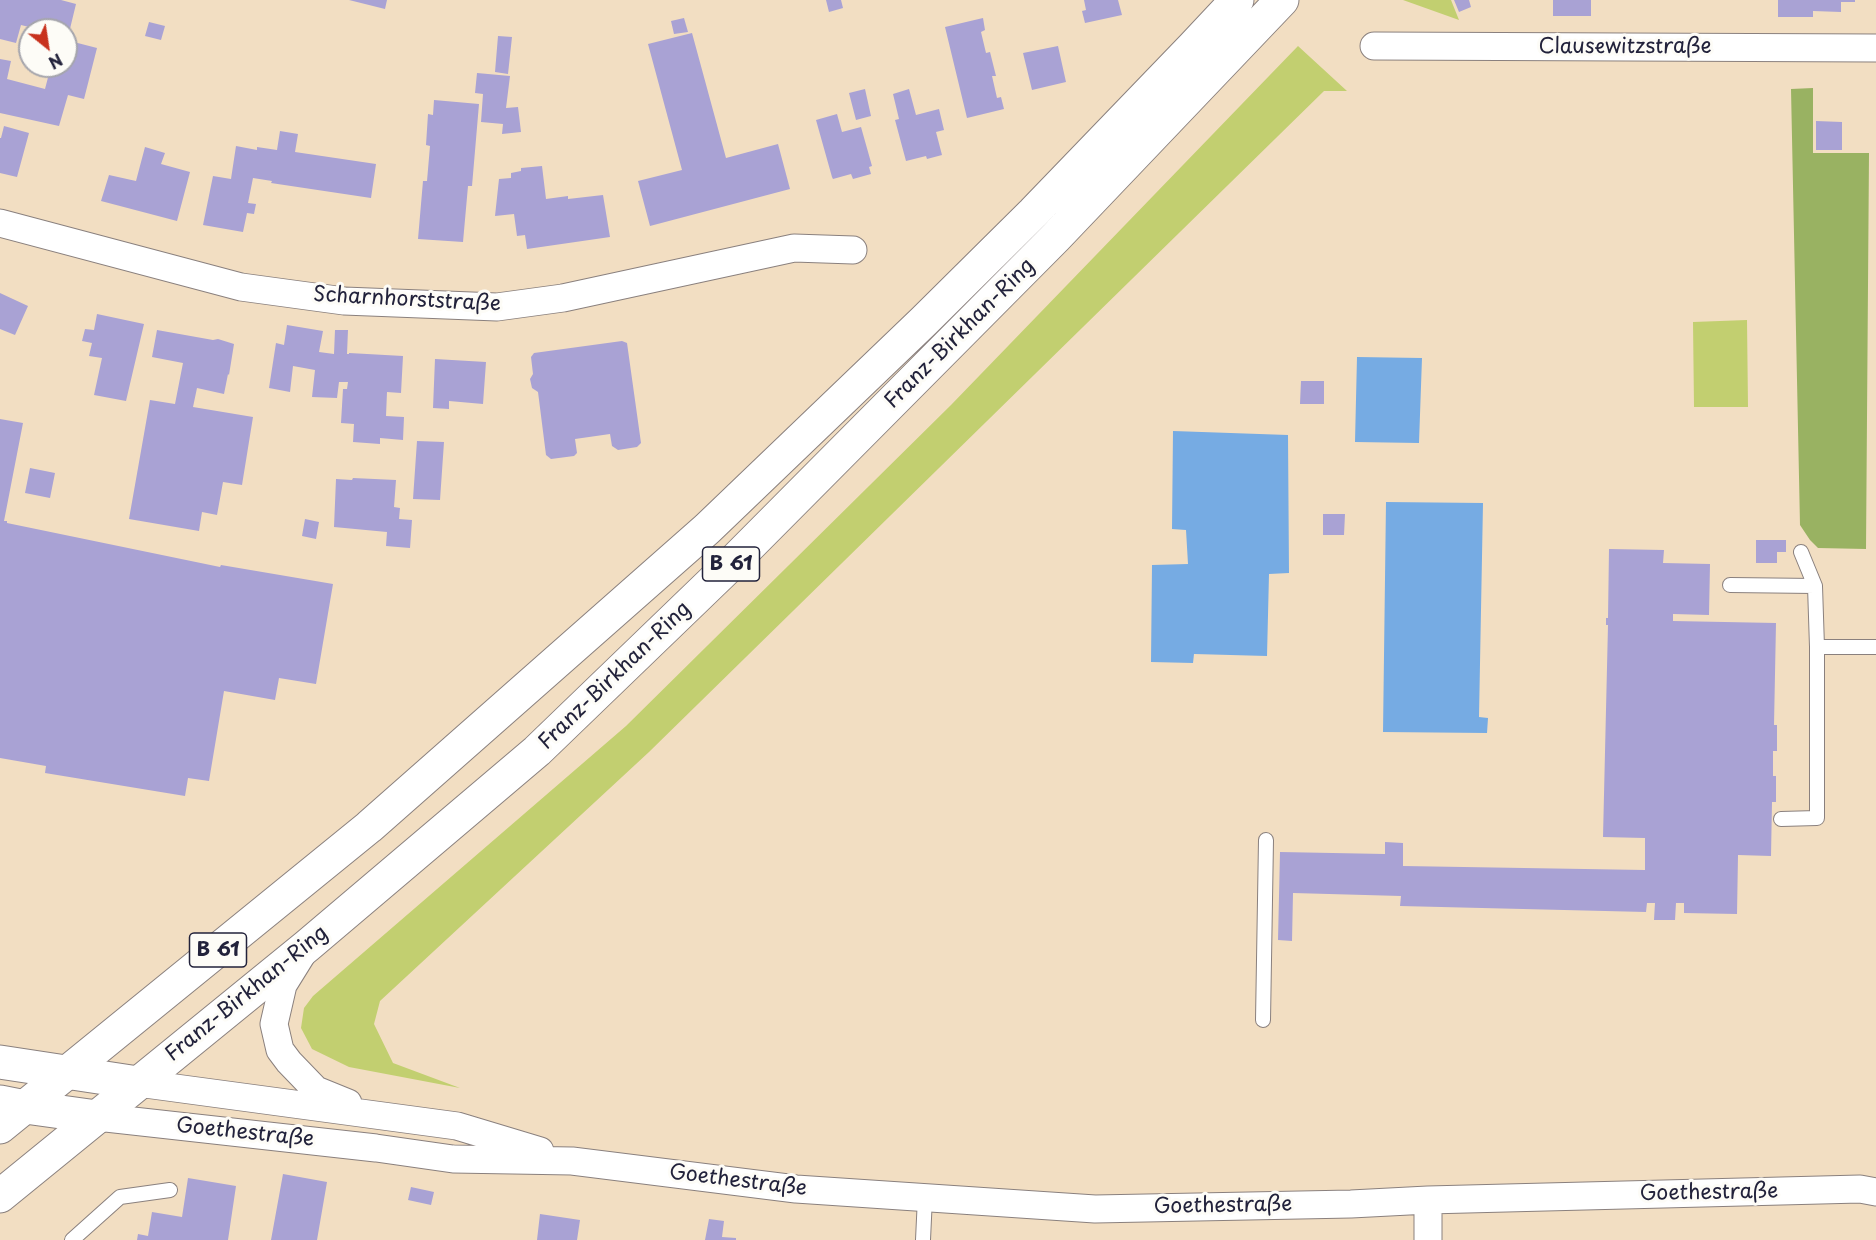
<!DOCTYPE html>
<meta charset="utf-8">
<style>
body{margin:0}
#map{position:relative;width:1876px;height:1240px;overflow:hidden;background:#f2dec2;font-family:"Playpen Sans",sans-serif}
canvas{display:block}
.north{position:absolute;left:18px;top:18px;width:60px;height:60px;box-sizing:border-box;background:#fdfcf7;border:2px solid #a5a5ac;border-radius:50%;rotate:150deg;font-size:16px;font-weight:700;line-height:24px;text-align:center;color:#22223b}
.north::after{content:'';display:block;margin:auto;width:21px;height:27px;background:#c8321e;clip-path:polygon(50% 0,100% 100%,50% 72%,0 100%)}
</style>
<div id="map">
<canvas width="1876" height="1240"></canvas>
<div class="north">N</div>
</div>
<script>
const ctx = document.querySelector('canvas').getContext('2d');
ctx.lineJoin = 'round';
function fillPath(path, color) { ctx.fillStyle = color; ctx.fill(path, 'evenodd'); }
const toPath = rows => new Path2D(rows.map(r => 'M' + r).join(''));
function strokePath(path, color, width, dash) { ctx.strokeStyle = color; ctx.lineWidth = width; ctx.lineCap = dash ? 'butt' : 'round'; ctx.setLineDash(dash || []); ctx.stroke(path); }
function label(font, color, halo, rows, align = 'center') {
  ctx.font = font + ' "Playpen Sans",sans-serif'; ctx.lineWidth = 6; ctx.setLineDash([]); ctx.textBaseline = 'middle'; ctx.strokeStyle = halo; ctx.fillStyle = color; for (const [text, x, y, turn = 0] of rows) {
    ctx.save(); ctx.translate(x, y); ctx.rotate((+turn || 0) * Math.PI / 180); ctx.textAlign = isNaN(turn) ? turn : align; if (halo) ctx.strokeText(text, 0, 0); ctx.fillText(text, 0, 0); ctx.restore();
  }
}
fillPath(toPath([
 [1403,0,1451,0,1459,20],
 [1298,46,1347,91,1324,91,649,752,380,1001,374,1024,393,1063,460,1088,349,1067,312,1049,301,1028,304,1008,313,996,626,726,951,405],
 [1747,320,1748,407,1694,407,1693,322]
]), '#c2cf70');
fillPath(toPath([
 [1813,88,1813,153,1869,153,1866,549,1818,548,1810,540,1800,525,1791,89]
]), '#99b262');
fillPath(toPath([
 [1357,357,1422,358,1419,443,1355,442],
 [1173,431,1288,435,1289,573,1269,574,1267,656,1194,654,1193,663,1151,662,1152,565,1188,564,1186,530,1172,529],
 [1386,502,1483,503,1479,717,1488,718,1487,733,1383,732]
]), '#76abe3');
fillPath(toPath([
 [0,0,61,0,76,4,68,37,66,36,66,30,41,30,21,25,16,43,0,39],
 [349,0,387,0,385,9],
 [826,0,841,0,843,8,829,12],
 [1084,0,1118,0,1122,15,1085,23,1082,11,1086,10],
 [1454,0,1469,0,1471,7,1459,12],
 [1553,0,1591,0,1591,16,1553,16],
 [1778,0,1855,0,1855,2,1841,2,1841,12,1813,11,1813,17,1778,17],
 [684,18,688,32,674,34,671,21],
 [983,18,985,30,981,32,986,53,990,52,996,76,992,76,997,98,1001,97,1004,109,967,118,945,27],
 [149,22,165,26,161,40,145,36],
 [692,33,726,158,778,144,790,189,650,226,638,181,682,170,648,44],
 [498,36,512,37,508,74,495,72],
 [66,40,97,48,84,99,68,95,59,126,0,113,0,59,11,61,7,79,45,89,51,66,66,66],
 [1058,46,1066,82,1032,90,1023,53],
 [477,73,510,76,506,108,518,107,521,132,502,134,503,124,481,122,483,94,475,93],
 [865,89,871,116,856,120,849,93],
 [909,89,916,115,939,109,944,130,936,132,942,155,927,159,926,156,906,161,895,120,899,119,893,94],
 [434,100,479,104,472,186,468,186,463,242,418,239,423,181,427,181,430,146,426,145,428,114,433,115],
 [837,114,842,132,861,127,872,166,869,167,871,174,853,179,851,174,833,179,832,177,816,120],
 [1816,121,1842,122,1842,150,1816,150],
 [4,126,29,133,17,177,0,173,0,138,1,138],
 [280,131,298,134,295,152,376,164,371,198,271,183,272,181,253,178,248,203,256,204,254,214,247,213,243,232,203,225,213,176,231,179,236,146,257,150,257,147,277,150],
 [145,147,165,153,161,164,190,172,177,221,101,201,109,175,136,181],
 [542,166,546,199,568,196,568,199,603,195,610,237,527,249,525,235,517,236,514,214,495,216,499,179,511,178,511,173,521,171,521,168],
 [0,293,28,306,15,335,0,329],
 [97,314,144,324,126,401,94,395,102,358,89,356,92,343,82,341,85,329,94,330],
 [287,325,323,331,319,352,334,354,335,330,348,330,347,354,349,354,349,353,403,356,401,393,387,392,386,416,404,417,403,440,380,438,380,444,353,442,354,424,341,423,343,389,347,389,348,382,339,382,337,398,312,397,315,370,293,366,290,392,269,388,276,343,284,345],
 [157,330,213,340,218,339,234,344,229,375,228,374,224,394,197,388,193,407,253,417,242,485,223,482,217,515,202,512,199,531,129,519,150,400,175,404,183,363,152,357],
 [622,341,627,343,641,443,637,447,618,450,612,446,610,434,575,439,577,453,574,456,551,459,546,455,538,392,532,388,530,379,533,374,531,357,534,353],
 [435,359,486,362,483,404,449,401,449,409,433,408],
 [1301,381,1324,381,1324,404,1300,404],
 [0,419,23,423,4,521,7,521,7,523,220,567,221,565,333,584,316,684,279,678,275,700,224,691,209,781,188,778,185,796,45,773,46,766,0,758],
 [417,441,444,442,440,500,413,499],
 [30,468,55,473,50,498,25,493],
 [353,478,396,480,394,507,400,508,399,519,412,520,410,548,386,546,387,532,334,527,336,479,352,480],
 [1323,514,1345,514,1344,535,1323,535],
 [305,519,319,522,316,539,302,536],
 [1756,540,1786,540,1786,552,1777,552,1777,563,1756,563],
 [1609,549,1664,550,1663,563,1710,564,1709,615,1673,614,1673,621,1776,623,1774,725,1777,725,1777,751,1773,751,1773,776,1776,776,1776,802,1772,802,1771,856,1738,855,1737,914,1684,913,1684,903,1676,903,1675,920,1654,920,1655,903,1647,903,1646,912,1400,906,1401,896,1293,893,1292,941,1278,940,1280,852,1385,854,1385,842,1403,843,1403,866,1645,870,1645,838,1603,837,1608,625,1606,625,1606,618,1608,618],
 [283,1174,327,1182,317,1240,271,1240],
 [188,1178,236,1186,228,1240,137,1240,138,1234,148,1236,152,1212,182,1217],
 [411,1187,434,1192,431,1205,408,1200],
 [540,1214,580,1220,577,1240,537,1240],
 [709,1219,724,1221,722,1237,736,1238,736,1240,705,1240]
]), '#a9a2d4');
const service = toPath([
 [1801,552,1815,586],
 [1730,585,1815,586,1817,647,1817,818,1781,819],
 [1817,647,1876,647],
 [1263,1020,1266,840],
 [72,1240,120,1197,170,1190],
 [923,1240,925,1197]
]);
const minor = toPath([
 [1374,46,1876,48],
 [0,223,241,287,344,301,497,307,563,298,794,248,853,250],
 [301,956,283,985,274,1024,280,1050,289,1062,316,1090,348,1103],
 [138,1083,457,1126,540,1151],
 [97,1117,376,1148,453,1159,572,1161,796,1189,1095,1209,1351,1204,1428,1200,1860,1189,1876,1192],
 [1428,1240,1428,1200]
]);
const tertiary = toPath([
 [0,1062,138,1083],
 [0,1102,25,1107,97,1117]
]);
const primary = toPath([
 [0,1127,369,827,707,529,924,321,1033,213,1193,47,1237,0],
 [0,1196,307,946,537,751,731,564,1056,237,1282,0]
]);
strokePath(service, '#8a807e', 16);
strokePath(minor, '#8a807e', 29);
strokePath(tertiary, '#8a807e', 35);
strokePath(primary, '#8a807e', 35);
strokePath(service, '#fff', 14);
strokePath(minor, '#fff', 27);
strokePath(tertiary, '#fff', 33);
strokePath(primary, '#fff', 33);
for (const [x, y, w] of [
 [731,564,57],
 [218,950,57]
]) { const box = new Path2D(); box.roundRect(x - w / 2, y - 17, w, 34, 4.5); ctx.fillStyle = '#fdfcf7'; ctx.fill(box); strokePath(box, '#22223b', 1.5); }
label('bold 20px', '#22223b', null, [
 ["B 61",731,564],
 ["B 61",218,950]
]);
label('21px', '#22223b', '#fdfcf7', [
 ["Clausewitzstraße",1625,47],
 ["Scharnhorststraße",407,300,3],
 ["Franz-Birkhan-Ring",960,334,-45],
 ["Franz-Birkhan-Ring",615,676,-44],
 ["Franz-Birkhan-Ring",247,994,-39],
 ["Goethestraße",245,1133,6],
 ["Goethestraße",738,1181,7],
 ["Goethestraße",1709,1193,-1],
 ["Goethestraße",1223,1206,-1]
]);
</script>
